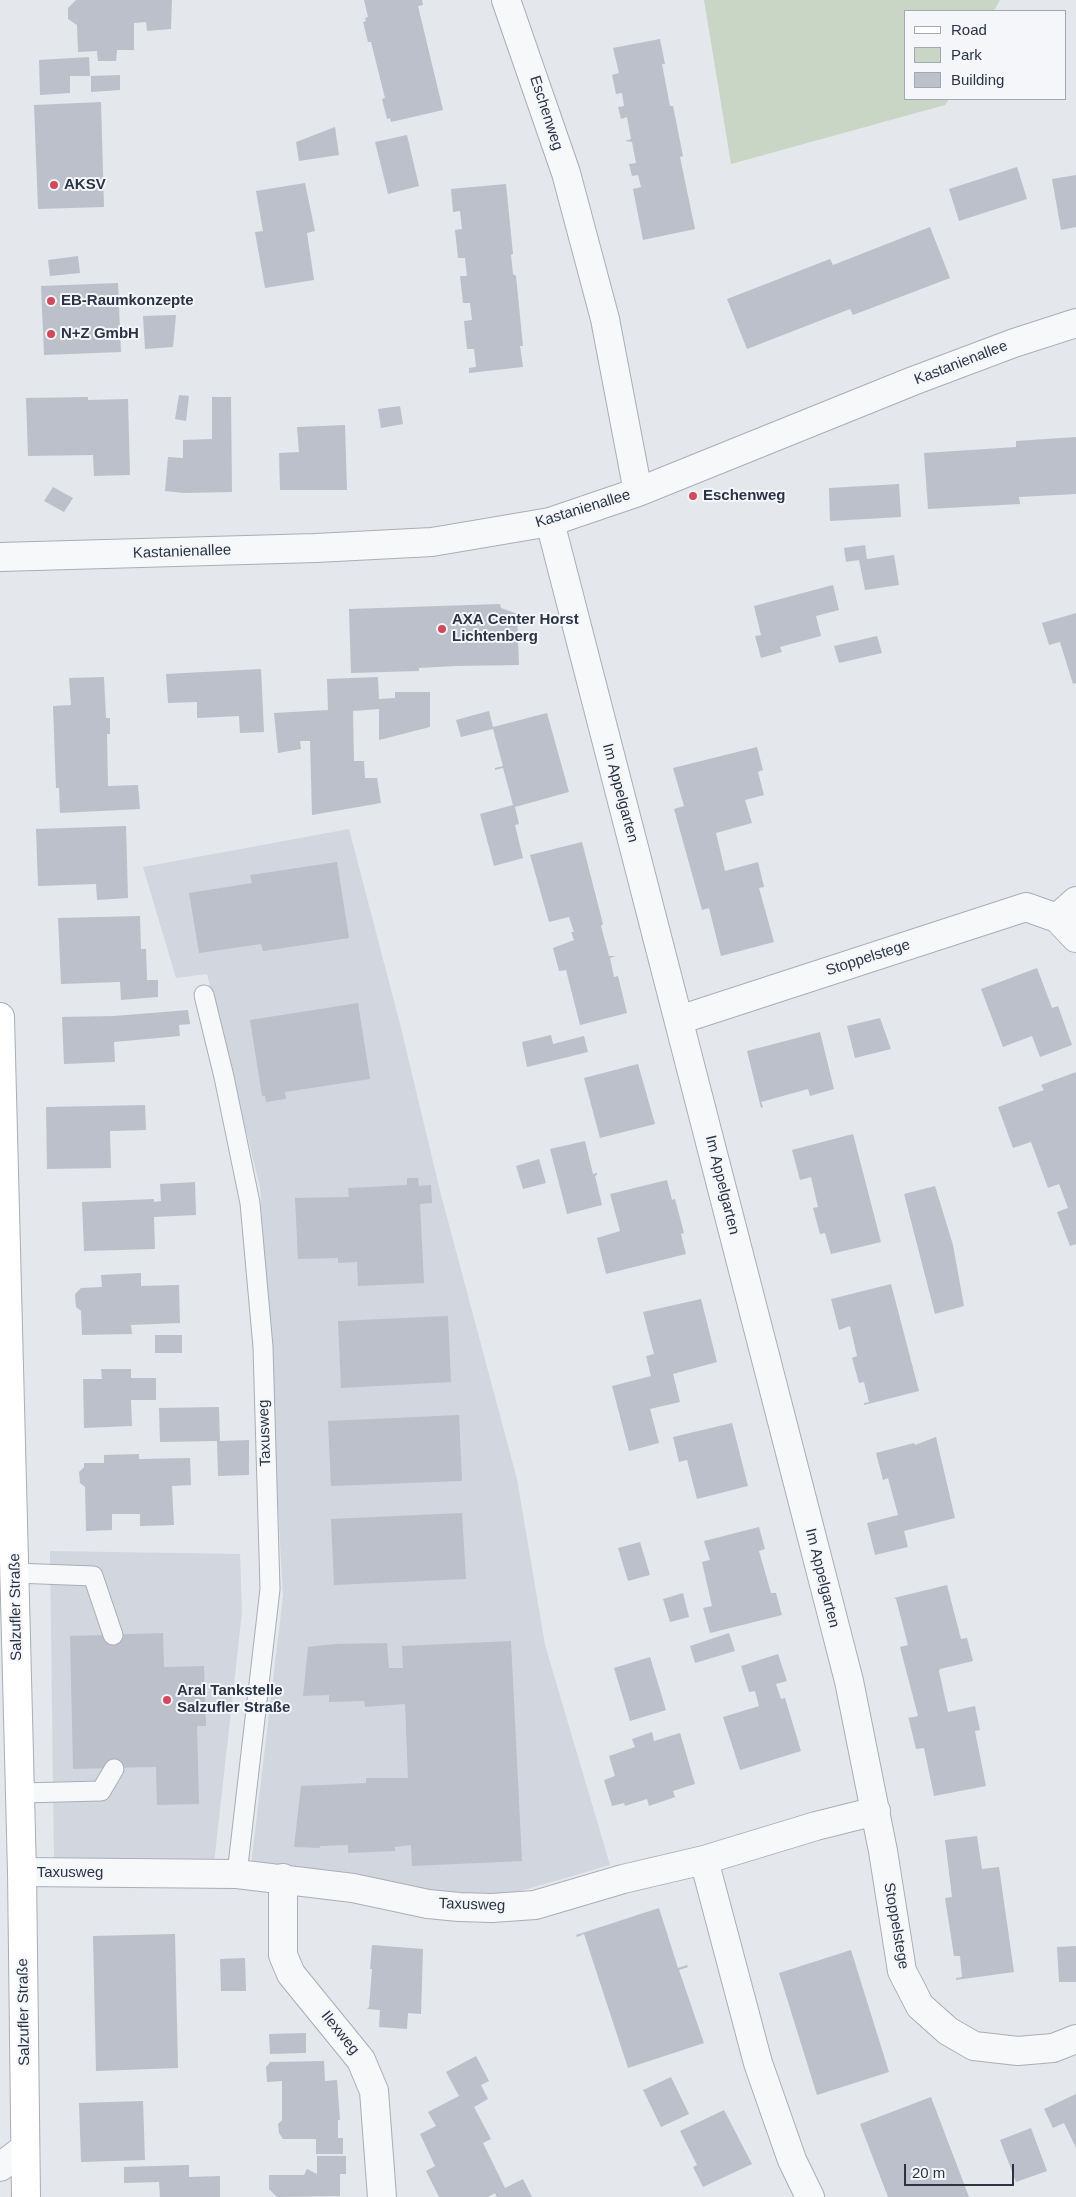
<!DOCTYPE html>
<meta charset="utf-8">
<style>
body{margin:0}
#map{position:relative;width:1076px;height:2197px;overflow:hidden;background:#e4e7ec;font-family:Helvetica,sans-serif}
canvas{display:block}
.legend{position:absolute;left:904px;top:10px;width:162px;height:90px;box-sizing:border-box;background:#f4f6f9;border:1px solid #a4a8b1;margin:0;padding:6px 9px;list-style:none;font-size:15px;color:#2b3445}
.legend li{display:flex;align-items:center;gap:10px;height:25px}
.legend b{width:25px;border:1px solid #a4a8b1}
.scale{position:absolute;left:904px;top:2164px;width:110px;height:22px;box-sizing:border-box;border:2px solid #2b3445;border-top:0;padding-left:6px;font-size:15px;line-height:18px;white-space:nowrap;color:#2b3445;-webkit-text-stroke:4px #f4f6f9;paint-order:stroke}
</style>
<div id="map">
<canvas width="1076" height="2197"></canvas>
<ul class="legend">
<li><b style="height:6px;background:#fff"></b>Road</li>
<li><b style="height:14px;background:#c9d6c5"></b>Park</li>
<li><b style="height:14px;background:#bbc0ca"></b>Building</li>
</ul>
<div class="scale">20 m</div>
</div>
<script>
const ctx = document.querySelector('canvas').getContext('2d');
ctx.lineJoin = 'round';
function fillPath(path, color) { ctx.fillStyle = color; ctx.fill(path, 'evenodd'); }
const toPath = rows => new Path2D(rows.map(r => 'M' + r).join(''));
function strokePath(path, color, width, dash) { ctx.strokeStyle = color; ctx.lineWidth = width; ctx.lineCap = dash ? 'butt' : 'round'; ctx.setLineDash(dash || []); ctx.stroke(path); }
function label(font, color, halo, rows, align = 'center') {
  ctx.font = font + ' Helvetica,sans-serif'; ctx.lineWidth = 4; ctx.setLineDash([]); ctx.textBaseline = 'middle'; ctx.strokeStyle = halo; ctx.fillStyle = color; for (const [text, x, y, turn = 0] of rows) {
    ctx.save(); ctx.translate(x, y); ctx.rotate((+turn || 0) * Math.PI / 180); ctx.textAlign = isNaN(turn) ? turn : align; if (halo) ctx.strokeText(text, 0, 0); ctx.fillText(text, 0, 0); ctx.restore();
  }
}
fillPath(toPath([
 [349,829,400,1024,441,1195,517,1479,545,1645,610,1865,510,1894,468,1897,251,1865,283,1596,260,1187,207,974,176,978,143,867],
 [50,1551,240,1554,242,1612,214,1863,54,1860]
]), '#d2d6de');
fillPath(toPath([
 [704,0,1000,0,994,11,905,11,905,99,949,99,945,105,731,164]
]), '#c9d6c5');
fillPath(toPath([
 [76,0,172,0,171,29,147,31,146,22,134,23,134,50,117,50,116,61,98,61,97,51,78,52,77,25,68,19,68,8],
 [364,0,422,0,423,5,418,6,443,110,391,122,390,118,387,119,382,99,385,98,371,42,368,42,363,22,366,21,365,18,368,17],
 [660,39,665,64,662,64,670,106,673,106,683,156,680,157,695,229,643,240,633,189,641,187,638,175,632,176,629,164,636,163,632,142,625,141,631,139,627,117,621,119,618,107,624,106,622,93,616,94,612,75,619,73,613,48],
 [89,57,90,76,70,76,70,93,40,95,39,60],
 [120,75,120,90,91,92,91,76],
 [101,102,104,207,38,209,34,105],
 [335,127,339,155,299,161,296,142],
 [407,135,419,186,388,194,375,142],
 [1017,167,1027,199,959,221,949,189],
 [1076,175,1076,227,1061,230,1052,179],
 [305,183,315,231,307,233,314,280,265,288,255,232,263,231,256,191],
 [506,184,513,254,511,255,513,274,516,276,523,346,520,346,523,367,469,373,469,368,476,367,474,349,467,349,464,321,472,320,470,303,463,303,460,276,467,276,465,258,458,258,455,230,462,229,460,211,453,212,451,189],
 [930,227,950,278,853,315,850,309,747,349,727,299,830,259,833,265],
 [78,256,80,273,50,276,48,260],
 [118,283,121,352,44,355,41,286],
 [176,315,173,347,145,349,143,316],
 [179,395,189,396,186,421,175,419],
 [88,397,88,400,128,399,130,475,94,476,93,455,28,456,26,398],
 [212,397,231,397,232,492,184,493,165,491,168,457,183,458,183,440,212,439],
 [400,406,403,424,381,428,378,409],
 [345,425,347,490,280,490,279,453,299,452,297,427],
 [1076,437,1076,494,1019,497,1020,504,928,509,924,453,1016,447,1016,441],
 [899,484,901,517,830,521,829,488],
 [53,487,73,498,64,512,44,501],
 [865,545,867,559,894,555,899,585,865,590,859,560,846,562,844,548],
 [833,585,839,610,816,616,821,636,780,647,782,652,761,658,755,636,761,635,754,606],
 [500,604,501,608,517,614,519,665,455,666,419,668,419,671,351,673,349,609],
 [1076,613,1076,683,1073,684,1060,642,1049,645,1042,623],
 [877,636,882,653,839,663,834,646],
 [261,669,264,732,240,733,239,716,197,718,197,702,168,703,166,674],
 [104,677,106,718,110,718,110,734,107,734,108,786,138,785,140,809,60,813,59,788,56,788,53,706,71,705,69,678],
 [378,677,379,699,395,698,395,692,430,692,430,727,379,740,379,709,353,711,354,761,364,761,365,778,377,778,381,803,312,815,310,741,300,741,301,749,278,753,274,713,328,710,327,679],
 [489,711,493,727,547,713,569,792,515,807,519,824,515,825,523,858,494,866,480,814,513,805,503,768,495,770,495,768,503,766,493,729,461,737,456,720],
 [757,747,763,770,758,772,764,795,745,800,752,823,716,833,725,871,758,862,764,887,759,888,774,942,721,956,709,908,702,910,674,809,684,806,673,768],
 [126,826,128,898,97,900,96,884,38,886,36,829],
 [582,842,603,924,601,926,609,956,616,956,610,958,614,977,618,976,627,1013,580,1025,566,970,559,971,553,948,574,940,571,932,574,932,569,917,549,922,530,855],
 [337,862,349,938,263,951,261,944,199,953,189,893,252,883,250,875],
 [140,916,141,949,146,949,147,980,158,980,158,997,121,1000,120,982,61,984,58,918],
 [1037,968,1052,1008,1058,1006,1072,1045,1040,1057,1032,1036,1003,1047,981,989],
 [358,1003,370,1079,285,1092,286,1099,266,1102,265,1096,262,1096,250,1020],
 [188,1010,190,1024,179,1025,180,1036,114,1042,115,1062,64,1064,62,1017,114,1016],
 [880,1018,891,1049,855,1058,847,1026],
 [820,1032,834,1089,810,1096,808,1089,761,1102,763,1107,761,1108,747,1051],
 [551,1035,553,1044,584,1036,588,1052,527,1067,522,1042],
 [638,1064,655,1124,600,1138,584,1078],
 [1076,1072,1076,1244,1070,1246,1057,1212,1068,1208,1059,1184,1048,1188,1031,1142,1013,1148,998,1107,1044,1090,1041,1085],
 [145,1105,146,1130,110,1131,111,1168,47,1169,46,1107],
 [853,1134,881,1242,831,1254,825,1233,820,1234,813,1208,818,1207,811,1177,800,1180,792,1150],
 [585,1141,593,1174,597,1173,597,1175,595,1176,602,1205,567,1214,550,1149],
 [539,1159,546,1183,523,1189,516,1166],
 [407,1178,418,1178,419,1186,431,1185,432,1203,420,1204,424,1283,358,1286,357,1262,338,1263,338,1258,298,1259,295,1198,349,1197,348,1188,407,1185],
 [667,1180,672,1200,675,1199,684,1233,681,1234,686,1254,606,1274,597,1238,620,1231,610,1194],
 [195,1182,196,1215,154,1217,155,1249,84,1251,82,1202,154,1199,154,1202,161,1201,160,1184],
 [935,1186,953,1245,964,1306,935,1314,904,1194],
 [141,1273,141,1286,179,1285,180,1323,131,1325,132,1334,82,1335,81,1311,76,1307,75,1294,81,1288,102,1287,101,1275],
 [891,1284,919,1391,864,1405,864,1403,869,1402,864,1382,859,1383,852,1358,857,1356,850,1326,839,1330,831,1299],
 [701,1299,717,1362,673,1374,680,1402,650,1409,659,1443,629,1451,612,1386,651,1376,646,1356,654,1354,643,1312],
 [448,1316,451,1382,341,1388,338,1321],
 [155,1335,182,1335,182,1353,155,1353],
 [101,1369,131,1369,131,1378,156,1378,156,1400,131,1400,132,1426,84,1428,83,1379,102,1379],
 [219,1407,220,1441,249,1440,249,1475,218,1476,217,1441,160,1442,159,1408],
 [459,1415,462,1481,331,1486,328,1421],
 [732,1423,748,1486,697,1499,687,1460,679,1462,673,1437],
 [936,1437,955,1518,904,1531,908,1547,875,1555,867,1523,898,1515,888,1478,883,1480,876,1453,914,1443,915,1445],
 [139,1454,139,1459,190,1458,191,1485,172,1486,174,1525,140,1526,140,1514,112,1514,112,1530,86,1531,85,1487,80,1483,79,1472,84,1467,84,1463,104,1463,104,1455],
 [462,1513,466,1579,334,1585,331,1519],
 [759,1527,765,1549,759,1551,771,1593,776,1593,782,1615,710,1633,703,1608,712,1606,702,1562,710,1560,704,1541],
 [640,1542,650,1575,628,1581,618,1548],
 [947,1585,961,1639,967,1638,973,1661,940,1669,939,1671,948,1712,975,1706,980,1730,975,1731,986,1786,934,1796,924,1748,916,1749,909,1720,908,1718,918,1716,900,1647,908,1645,896,1599,894,1598],
 [683,1593,689,1617,670,1622,663,1599],
 [163,1633,164,1667,204,1666,206,1726,197,1726,199,1804,157,1805,156,1767,73,1769,70,1636],
 [729,1633,735,1651,695,1663,690,1646],
 [511,1641,522,1861,412,1866,411,1845,395,1847,395,1851,348,1853,348,1845,320,1846,320,1848,294,1847,301,1786,366,1783,366,1778,408,1778,405,1704,365,1707,364,1701,329,1702,329,1695,303,1696,308,1647,335,1644,387,1643,389,1668,403,1668,402,1646],
 [778,1654,787,1681,776,1684,781,1699,785,1698,801,1751,740,1770,723,1717,759,1706,755,1691,749,1692,741,1666],
 [650,1657,666,1710,630,1721,614,1668],
 [652,1732,654,1741,680,1733,695,1784,673,1791,675,1797,649,1806,647,1799,625,1806,624,1803,612,1806,604,1780,615,1776,609,1756,635,1747,632,1739],
 [977,1836,982,1869,999,1867,1014,1972,956,1980,956,1978,962,1977,960,1956,954,1956,945,1898,952,1897,945,1840],
 [659,1908,678,1968,687,1965,688,1967,679,1970,704,2043,628,2068,584,1934,577,1937,576,1935],
 [175,1934,178,2068,96,2071,93,1936],
 [372,1945,423,1949,421,2014,408,2013,407,2029,379,2027,380,2010,367,2009,369,2007,372,1969,370,1969],
 [1076,1946,1076,1982,1059,1982,1057,1947],
 [851,1950,889,2072,817,2095,779,1973],
 [245,1958,246,1991,221,1991,220,1959],
 [306,2033,306,2053,270,2054,269,2034],
 [476,2056,489,2081,481,2085,488,2099,474,2107,491,2139,483,2143,505,2188,523,2179,532,2197,497,2197,495,2193,488,2197,439,2197,426,2171,435,2166,420,2134,436,2126,428,2112,459,2096,446,2072],
 [324,2061,325,2081,337,2080,340,2120,338,2120,338,2138,343,2138,343,2154,316,2154,316,2139,283,2139,279,2133,278,2124,282,2120,282,2081,267,2082,266,2067,270,2062],
 [671,2077,689,2114,661,2127,643,2090],
 [1076,2094,1076,2148,1064,2123,1053,2128,1044,2109],
 [931,2097,969,2197,888,2197,860,2124],
 [143,2101,145,2160,81,2162,79,2103],
 [724,2110,752,2164,703,2187,693,2167,697,2165,680,2131],
 [1031,2128,1047,2171,1016,2182,1000,2140],
 [317,2156,346,2156,346,2174,340,2174,340,2196,277,2197,269,2189,269,2175,304,2175,307,2169,317,2174],
 [189,2165,189,2177,220,2176,220,2197,160,2197,159,2182,124,2183,124,2167]
]), '#bbc0ca');
const lane = toPath([
 [204,995,224,1077,250,1203,263,1347,270,1589,237,1874],
 [15,1573,93,1576,113,1635],
 [21,1793,101,1791,114,1769]
]);
const street = toPath([
 [506,0,566,173,605,319,638,492],
 [550,522,849,1681,883,1851,902,1971,920,2006,948,2031,974,2046,1018,2051,1053,2048,1076,2039],
 [0,557,316,548,432,542,550,522,638,492,913,381,1014,343,1076,323],
 [1057,918,1076,901],
 [679,1020,1026,907,1057,918,1076,938],
 [704,1860,758,2063,792,2160,810,2197],
 [22,1872,237,1874,353,1888,428,1904,459,1907,492,1908,535,1905,623,1879,704,1860,816,1826,876,1811],
 [283,1878,283,1955,291,1974,361,2060,374,2091,382,2197],
 [0,2167,25,2148]
]);
const secondary = toPath([
 [0,1017,22,1872,26,2197]
]);
strokePath(lane, '#a9aeb7', 21);
strokePath(street, '#a9aeb7', 30);
strokePath(secondary, '#a9aeb7', 30);
strokePath(lane, '#f7f8fa', 19);
strokePath(street, '#f7f8fa', 28);
strokePath(secondary, '#fff', 28);
for (const [x, y, r, color] of [
 [54,185,5,"#d1495b"],
 [51,301,5,"#d1495b"],
 [51,334,5,"#d1495b"],
 [693,496,5,"#d1495b"],
 [442,629,5,"#d1495b"],
 [167,1700,5,"#d1495b"]
]) { const dot = new Path2D(); dot.arc(x, y, r, 0, 2 * Math.PI); ctx.fillStyle = color; ctx.fill(dot); strokePath(dot, '#f4f6f9', 2); }
label('15px', '#2b3445', '#f4f6f9', [
 ["Eschenweg",546,113,72],
 ["Kastanienallee",961,363,-21],
 ["Kastanienallee",583,509,-17],
 ["Kastanienallee",182,552,-2],
 ["Im Appelgarten",620,793,75],
 ["Stoppelstege",868,958,-18],
 ["Im Appelgarten",722,1185,76],
 ["Taxusweg",265,1433,-92],
 ["Im Appelgarten",822,1578,76],
 ["Salzufler Straße",16,1607,-91],
 ["Taxusweg",70,1873],
 ["Taxusweg",472,1905,2],
 ["Stoppelstege",896,1926,80],
 ["Salzufler Straße",24,2012,-91],
 ["Ilexweg",340,2033,51]
]);
label('bold 15px', '#2b3445', '#f4f6f9', [
 ["AKSV",64,185],
 ["EB-Raumkonzepte",61,301],
 ["N+Z GmbH",61,334],
 ["Eschenweg",703,496],
 ["AXA Center Horst",452,620],
 ["Lichtenberg",452,637],
 ["Aral Tankstelle",177,1691],
 ["Salzufler Straße",177,1708]
], 'left');
</script>
